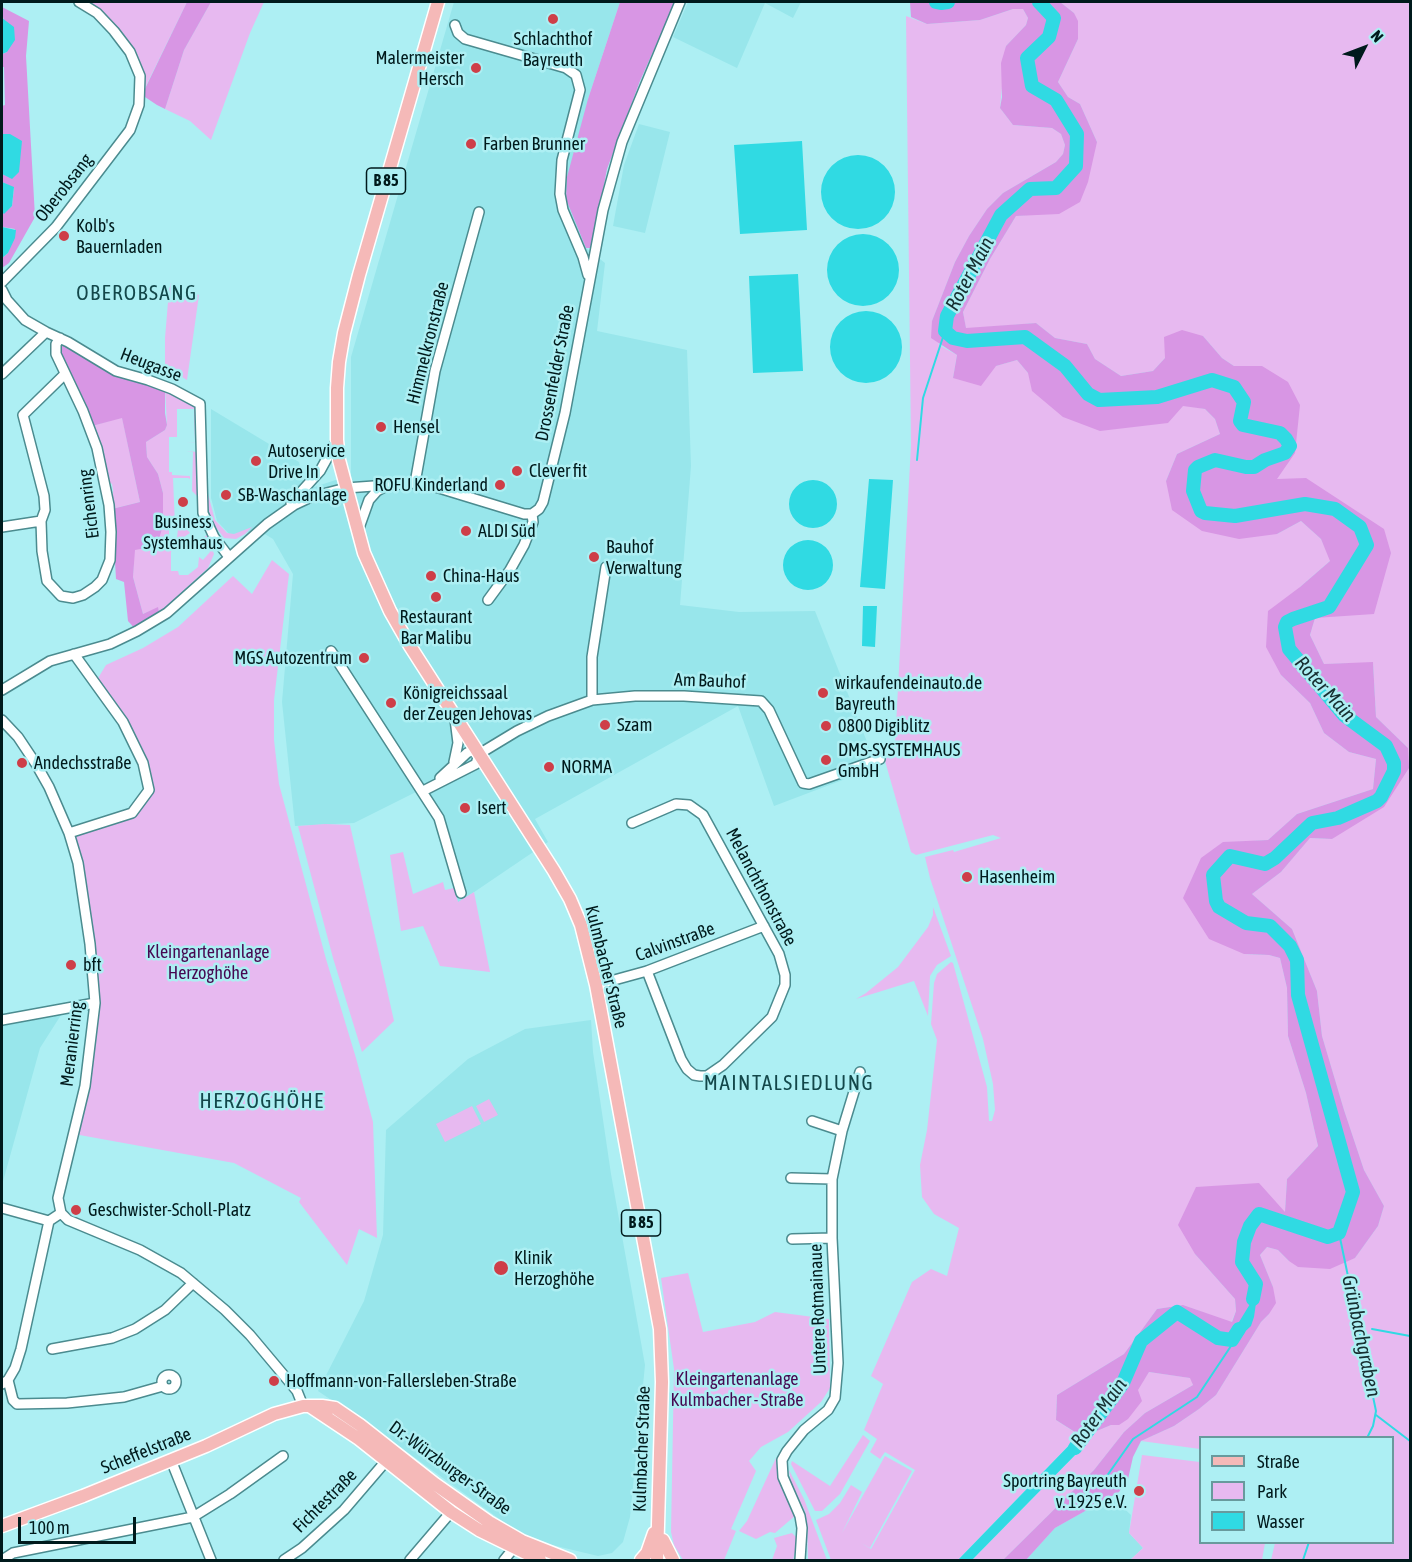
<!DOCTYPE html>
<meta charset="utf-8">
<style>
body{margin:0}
#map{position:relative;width:1412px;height:1562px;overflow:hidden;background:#adeff3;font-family:"Asap Condensed",sans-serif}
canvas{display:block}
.frame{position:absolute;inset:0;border:3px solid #001a1c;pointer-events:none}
.legend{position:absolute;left:1199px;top:1436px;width:195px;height:108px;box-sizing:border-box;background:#adeff3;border:2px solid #689a9d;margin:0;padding:8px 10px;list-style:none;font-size:18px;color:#001a1c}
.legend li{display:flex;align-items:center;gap:12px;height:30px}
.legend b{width:30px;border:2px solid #689a9d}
.north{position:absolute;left:1334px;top:18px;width:60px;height:60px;-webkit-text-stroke:4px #adeff3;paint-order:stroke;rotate:48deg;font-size:16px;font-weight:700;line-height:24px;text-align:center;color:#001a1c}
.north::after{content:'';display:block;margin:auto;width:21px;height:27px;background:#001a1c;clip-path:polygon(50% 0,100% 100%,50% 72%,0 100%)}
.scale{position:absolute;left:18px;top:1517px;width:118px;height:27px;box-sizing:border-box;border:3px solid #001a1c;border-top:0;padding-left:8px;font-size:18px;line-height:21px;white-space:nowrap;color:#001a1c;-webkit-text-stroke:4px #adeff3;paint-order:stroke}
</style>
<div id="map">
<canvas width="1412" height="1562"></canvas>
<div class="frame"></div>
<ul class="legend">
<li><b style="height:8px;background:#f5b9b8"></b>Straße</li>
<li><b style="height:16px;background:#e7b9f0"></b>Park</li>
<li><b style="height:16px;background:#30dae3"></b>Wasser</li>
</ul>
<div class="north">N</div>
<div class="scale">100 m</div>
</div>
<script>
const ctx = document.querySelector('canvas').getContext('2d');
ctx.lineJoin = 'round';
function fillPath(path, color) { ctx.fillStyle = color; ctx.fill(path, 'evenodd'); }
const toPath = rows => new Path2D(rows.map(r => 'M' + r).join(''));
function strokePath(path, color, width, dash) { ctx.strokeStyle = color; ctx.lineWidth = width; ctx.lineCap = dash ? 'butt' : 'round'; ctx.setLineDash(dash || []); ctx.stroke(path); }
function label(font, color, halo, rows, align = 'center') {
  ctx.font = font + ' "Asap Condensed",sans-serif'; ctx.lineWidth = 5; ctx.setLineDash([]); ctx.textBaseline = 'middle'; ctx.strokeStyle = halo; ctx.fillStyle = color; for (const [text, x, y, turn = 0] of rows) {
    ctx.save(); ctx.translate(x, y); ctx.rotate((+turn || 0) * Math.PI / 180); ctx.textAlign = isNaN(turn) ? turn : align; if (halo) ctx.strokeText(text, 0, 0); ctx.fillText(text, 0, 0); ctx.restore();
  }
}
fillPath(toPath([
 [454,2,620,2,588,99,586,248,605,263,597,331,687,350,691,466,680,605,739,612,815,611,877,767,774,806,738,706,535,819,548,842,458,903,436,821,418,791,354,823,295,826,282,702,293,574,273,539,258,530,231,536,217,521,211,498,211,409,299,462,305,490,351,475,351,357],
 [688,2,801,2,793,18,765,3,737,68,673,37],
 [639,124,670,132,645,233,613,226,624,165],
 [61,1015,40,1048,2,1185,2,1026],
 [591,1020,593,1052,611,1174,645,1365,630,1517,623,1542,612,1553,598,1556,527,1539,389,1439,318,1391,364,1301,383,1235,386,1130,468,1059,525,1029],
 [1115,1500,1131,1515,1129,1533,1143,1548,1130,1560,1026,1560,1055,1528,1090,1508]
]), '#98e6eb');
fillPath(toPath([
 [81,2,187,2,142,94,145,74,108,28],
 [211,2,264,2,250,33,211,140,190,121,165,109,184,50],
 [1060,2,1410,2,1410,1560,1271,1560,1275,1543,1392,1542,1392,1438,1200,1438,1200,1449,1141,1441,1174,1426,1199,1409,1216,1395,1261,1322,1269,1314,1273,1287,1260,1255,1267,1247,1278,1250,1289,1261,1355,1258,1378,1226,1384,1206,1364,1170,1344,1110,1322,1036,1317,991,1292,929,1252,894,1281,872,1310,838,1332,839,1408,748,1376,717,1373,663,1324,664,1310,635,1315,618,1391,553,1277,479,1262,366,1234,366,1222,358,1203,336,1165,358,1153,371,1121,376,1095,359,1087,344,1055,338,1036,323,966,329,963,312,990,259,1016,216,1037,214,1097,142,1080,104,1068,97,1058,82,1078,39,1074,13],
 [1013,9,1023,9,1028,18,1026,25,1006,46,1000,108,1013,125,1052,128,1061,134,1065,145,1063,154,1056,162,1003,193,987,209,969,236,955,262,932,321,939,345,957,355,953,378,1017,360,1028,373,1205,409,1215,419,1220,434,1177,454,1166,481,1277,534,1301,521,1321,539,1331,560,1300,587,1281,675,1310,703,1324,733,1349,752,1376,759,1373,789,1297,814,1268,840,1223,843,1244,954,1269,955,1280,958,1287,988,1288,1036,1306,1093,1318,1146,1287,1179,1285,1213,1195,1254,1235,1299,1236,1311,1231,1323,1183,1305,1157,1309,1124,1354,1057,1395,1056,1420,1079,1435,958,1560,831,1560,816,1520,829,1514,840,1503,851,1485,862,1492,842,1533,885,1456,912,1471,870,1548,861,1543,871,1549,915,1470,885,1452,880,1459,870,1452,877,1439,864,1430,883,1384,871,1376,912,1282,931,1269,947,1276,959,1228,934,1214,922,1197,920,1165,927,1130,937,1040,931,1024,934,983,937,974,951,962,953,963,987,1087,989,1121,992,1121,995,1110,993,1084,983,1039,930,878,925,857,953,850,954,852,1001,838,993,835,916,855,911,852,885,761,895,744,911,445,906,16,927,24,980,20],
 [171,283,199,295,187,380,165,367,165,338,169,290],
 [165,388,196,406,197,442,186,443,195,442,194,409,177,409,177,437,169,437,169,472,172,472,172,475,190,476,190,479,188,478,173,478,175,526,169,525,169,538,177,538,178,529,187,529,190,533,178,541,171,552,171,571,178,571,179,575,188,575,198,567,199,557,203,560,210,552,204,537,207,535,214,554,208,568,159,613,158,608,143,614,133,577,134,550,163,525,163,493,158,474,147,457,146,442,165,430,167,425],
 [122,417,140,502,112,509,113,490,112,484,108,481,102,459,104,455,103,448,101,443,97,440,92,426],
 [186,451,197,452,197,496,192,491,193,452],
 [208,494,215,520,227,533,234,534,252,527,245,534,236,539,224,538,212,522,205,496],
 [272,560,289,574,274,700,274,740,279,784,326,959,356,1058,373,1122,377,1238,359,1229,347,1265,299,1202,301,1198,234,1163,74,1134,85,1086,94,981,69,833,132,813,149,790,143,763,95,683,106,665,143,648,178,627,233,576,252,594],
 [325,824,350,825,394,1021,362,1052,333,958,298,826],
 [403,852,413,894,443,882,445,890,454,888,458,902,474,892,490,972,440,966,423,926,401,931,390,855],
 [933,907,951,956,937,965,930,976,928,1016,914,981,856,999,866,993,898,967,928,927,933,915],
 [489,1099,498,1115,484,1122,476,1106],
 [472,1106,481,1124,445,1142,436,1124],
 [688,1273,703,1332,755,1322,775,1312,829,1319,830,1388,821,1402,788,1432,761,1447,749,1461,756,1471,731,1529,736,1531,724,1560,683,1560,674,1545,671,1532,674,1369,661,1278],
 [1149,1372,1191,1378,1193,1385,1145,1413,1124,1432,1094,1470,1003,1560,972,1560,1084,1446,1092,1433,1111,1425],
 [863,1435,870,1441,840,1494,822,1511,815,1511,791,1464,792,1461,830,1486],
 [1142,1455,1200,1462,1200,1542,1265,1543,1262,1560,1130,1560,1143,1548,1129,1533],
 [776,1458,778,1477,796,1515,775,1533,770,1532,756,1539,739,1531,747,1521],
 [789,1470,804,1499,827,1560,808,1560,807,1522,805,1511,791,1483],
 [792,1533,798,1539,793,1560,772,1560,777,1546,774,1538]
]), '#e7b9f0');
fillPath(toPath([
 [187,2,211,2,184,50,165,109,157,105,142,95],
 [620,2,675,2,640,81,607,169,592,248,586,248,566,199,567,177,588,99],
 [910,2,1060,2,1074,13,1078,21,1078,39,1058,82,1068,97,1080,104,1097,142,1088,182,1080,202,1059,214,1016,216,990,259,963,312,966,328,1036,323,1055,338,1087,344,1095,359,1121,376,1153,371,1165,358,1164,337,1182,330,1203,336,1222,358,1234,366,1262,366,1288,382,1300,405,1295,453,1277,479,1306,478,1384,529,1391,553,1374,614,1315,618,1310,635,1324,664,1373,662,1376,717,1408,748,1409,768,1384,807,1332,839,1310,838,1281,872,1252,894,1292,929,1317,991,1322,1036,1344,1110,1364,1170,1384,1206,1378,1226,1355,1258,1330,1269,1298,1267,1289,1261,1278,1250,1267,1247,1260,1255,1273,1287,1276,1303,1269,1314,1261,1322,1216,1395,1199,1409,1174,1426,1141,1441,1133,1457,1128,1479,1119,1492,1055,1528,1026,1560,1003,1560,1094,1470,1124,1432,1145,1413,1193,1385,1190,1378,1149,1372,1138,1390,1142,1401,1128,1419,1119,1425,1111,1425,1092,1433,1078,1434,1056,1420,1057,1395,1124,1354,1157,1309,1183,1305,1232,1322,1236,1311,1235,1299,1195,1254,1178,1225,1196,1187,1259,1183,1285,1212,1287,1179,1318,1146,1306,1093,1288,1036,1287,988,1280,958,1269,955,1244,954,1209,939,1183,898,1201,858,1223,842,1268,840,1297,814,1373,789,1376,759,1349,752,1324,733,1310,703,1281,675,1266,647,1268,611,1300,587,1330,561,1321,539,1301,521,1277,534,1239,539,1202,531,1172,510,1166,481,1177,454,1220,434,1215,419,1205,409,1183,406,1168,423,1100,431,1063,417,1032,391,1028,373,1017,360,996,366,981,386,953,378,957,355,931,338,932,321,955,262,969,236,987,209,1003,193,1056,162,1063,154,1065,145,1061,134,1052,128,1013,125,1000,108,1002,97,1001,63,1006,46,1026,25,1028,18,1023,9,1013,9,980,20,927,24,911,17],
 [2,7,29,21,26,56,35,217,9,263,2,268,2,258,8,253,15,229,2,227,2,212,4,213,12,206,14,188,2,182,2,174,12,178,10,134,2,134,2,106,5,105,4,67,2,67,2,54,7,52],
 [64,343,130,381,165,388,165,413,167,425,165,430,146,442,147,457,158,474,163,493,163,525,157,546,135,550,133,577,143,614,158,607,160,617,137,631,128,621,124,582,116,579,112,509,140,502,122,418,92,426,59,354,60,349]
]), '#d896e4');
fillPath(toPath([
 [2,18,14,27,15,40,7,52,2,54],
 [2,134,10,134,22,141,19,172,12,179,2,174],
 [802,141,807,230,740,234,734,145],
 '821 192a37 37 0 1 1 74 0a37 37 0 1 1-74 0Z',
 [2,182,14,187,12,206,4,214,2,212],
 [2,227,16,230,15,238,8,253,2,258],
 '827 270a36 36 0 1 1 72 0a36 36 0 1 1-72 0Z',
 [798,274,803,371,753,373,749,276],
 '830 347a36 36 0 1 1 72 0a36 36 0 1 1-72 0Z',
 [869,479,893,480,885,589,860,587],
 '789 504a24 24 0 1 1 48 0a24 24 0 1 1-48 0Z',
 '783 565a25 25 0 1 1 50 0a25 25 0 1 1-50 0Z',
 [863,606,877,606,875,647,862,646],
 [1252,1282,1259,1282,1254,1317,1251,1326,1233,1343,1226,1344,1227,1336,1239,1322,1250,1304,1249,1294],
 [1079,1435,1091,1435,1084,1446,972,1560,958,1560]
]), '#30dae3');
strokePath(toPath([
 [917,460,923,398,945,331],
 [1339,1233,1376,1411,1373,1426,1367,1438],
 [1372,1329,1410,1336],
 [1376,1415,1410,1441],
 [1104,1480,1133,1439,1197,1397,1233,1343],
 [1303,1560,1309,1542]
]), '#30dae3', 2);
strokePath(toPath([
 [936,2,941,3,948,2],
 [1039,2,1054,18,1049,37,1027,58,1032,86,1056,100,1077,134,1076,166,1056,188,1030,189,1001,215,947,316,945,331,953,338,967,341,1025,337,1065,366,1088,394,1099,400,1157,397,1212,380,1234,387,1244,402,1240,421,1243,425,1280,433,1286,439,1290,446,1285,453,1265,460,1254,467,1246,467,1215,460,1198,467,1195,470,1193,491,1201,511,1205,513,1235,516,1305,504,1335,509,1360,527,1367,545,1329,607,1293,619,1287,622,1285,627,1289,649,1344,715,1386,746,1394,763,1394,771,1381,797,1377,801,1338,818,1312,823,1275,858,1265,864,1230,856,1213,875,1216,901,1219,907,1246,923,1270,926,1290,946,1297,960,1298,995,1353,1192,1339,1233,1328,1237,1259,1214,1250,1226,1244,1242,1242,1262,1256,1284,1253,1299],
 [1075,1448,1123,1383,1141,1341,1177,1312,1218,1338,1232,1340,1239,1329]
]), '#30dae3', 14);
const minor = toPath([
 [455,25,458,33,465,39,566,68,576,75,580,90,562,160,560,194,563,210,583,257,588,275],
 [2,282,56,227,130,130,139,105,140,76,130,52,114,31,97,13,79,2],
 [2,290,7,300,25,320,46,332,68,342,116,371,148,380,172,389,200,404,203,513,214,537,229,557],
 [60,338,56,344,56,354,83,411,97,448,109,505,111,532,110,560,102,580,95,587,83,595,73,598,61,596,47,581,42,551,41,521,45,510,44,496,23,415,65,374],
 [2,374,46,332],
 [415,483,435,371,479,212],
 [291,503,320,471,337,440],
 [532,514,539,509,543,502,565,413,603,210,622,142,680,2],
 [2,527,41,521],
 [359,528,369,500,377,491,388,485],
 [488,600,510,570,524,545,533,522,532,514],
 [331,651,439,818,461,893],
 [2,690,50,661,110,644,137,631,167,613,267,524,294,505,311,497,346,488,415,483,429,485,524,514,532,514],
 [592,700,592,657,606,567],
 [2,720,18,737,36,764,49,787,69,833,78,863,90,944,95,1003,85,1086,58,1198,61,1213],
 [479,754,517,731,548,716,592,700,635,696,684,696,761,701,769,710,803,783,809,784,880,759],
 [454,762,458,743,455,719],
 [440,778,467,753,471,751,479,754],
 [423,791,476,764,479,754],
 [632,823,676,804,689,805,703,815,779,954,785,975,785,985,772,1017,723,1065,707,1076,700,1076,694,1075,687,1069,681,1059,647,971],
 [69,833,132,813,149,790,143,763,123,722,74,654],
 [596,985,647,971,764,926],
 [2,1020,95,1003],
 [812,1121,842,1131],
 [791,1178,832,1179],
 [2,1208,49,1221],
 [61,1213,68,1220,140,1250,181,1273,225,1310,250,1335,297,1391,303,1406],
 [792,1239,832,1238],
 [52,1349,112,1338,135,1329,165,1310,193,1283],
 '162 1382a7 7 0 1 1 14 0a7 7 0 1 1-14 0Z',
 [8,1380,13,1400,17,1404,67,1403,124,1397,163,1386],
 [2,1384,8,1380,15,1368,21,1349,49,1221,61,1213],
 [171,1460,211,1560],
 [2,1560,13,1553,193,1517,230,1494,283,1456],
 [284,1560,302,1548,344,1510,386,1461],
 [410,1560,451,1512],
 [504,1560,513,1549],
 [800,1560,802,1528,800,1516,783,1477,782,1460,787,1451,804,1430,828,1410,835,1398,838,1363,832,1238,832,1179,842,1131,860,1072]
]);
const major = toPath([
 [438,2,359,275,344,333,339,362,337,388,337,440,339,460,364,553,390,611,410,646,554,871,570,899,581,925,596,985,660,1329,662,1382,657,1560],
 [311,1407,359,1439,451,1512,479,1530,540,1560],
 [2,1526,83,1496,206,1446,274,1414,303,1406,322,1406,335,1408,360,1425,435,1484,489,1522,522,1541,570,1560],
 [663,1540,673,1560],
 [641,1560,647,1553,654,1533]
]);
strokePath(minor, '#4b8b8f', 12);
strokePath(major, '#fff', 15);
strokePath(minor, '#fff', 9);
strokePath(major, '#f5b9b8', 12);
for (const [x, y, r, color] of [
 [553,19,6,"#ce3e48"],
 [476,68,6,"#ce3e48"],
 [471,144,6,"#ce3e48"],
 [64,236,6,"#ce3e48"],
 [381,427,6,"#ce3e48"],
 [256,461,6,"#ce3e48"],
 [517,471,6,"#ce3e48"],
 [500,485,6,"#ce3e48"],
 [226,495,6,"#ce3e48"],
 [183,502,6,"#ce3e48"],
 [466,531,6,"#ce3e48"],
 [594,557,6,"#ce3e48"],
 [431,576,6,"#ce3e48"],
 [436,597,6,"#ce3e48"],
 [364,658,6,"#ce3e48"],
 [823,693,6,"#ce3e48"],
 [391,703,6,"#ce3e48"],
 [605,725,6,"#ce3e48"],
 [826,726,6,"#ce3e48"],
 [826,760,6,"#ce3e48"],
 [22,763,6,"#ce3e48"],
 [549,767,6,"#ce3e48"],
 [465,808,6,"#ce3e48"],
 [967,877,6,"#ce3e48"],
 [71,965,6,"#ce3e48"],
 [76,1210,6,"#ce3e48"],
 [501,1268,8,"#ce3e48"],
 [274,1381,6,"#ce3e48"],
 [1139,1491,6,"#ce3e48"]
]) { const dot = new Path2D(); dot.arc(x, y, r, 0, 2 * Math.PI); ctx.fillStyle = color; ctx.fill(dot); strokePath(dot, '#adeff3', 2); }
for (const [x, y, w] of [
 [386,181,39],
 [641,1223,39]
]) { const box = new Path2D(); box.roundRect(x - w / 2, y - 13, w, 26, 4.5); ctx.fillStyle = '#adeff3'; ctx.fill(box); strokePath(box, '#001a1c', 1.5); }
label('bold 16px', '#001a1c', null, [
 ["B 85",386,181],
 ["B 85",641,1223]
]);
label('18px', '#001a1c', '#adeff3', [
 ["Schlachthof",553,39,"center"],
 ["Bayreuth",553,60,"center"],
 ["Malermeister",464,58,"right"],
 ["Hersch",464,79,"right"],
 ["Farben Brunner",483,144],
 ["Kolb's",76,226],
 ["Bauernladen",76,247],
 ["Hensel",393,427],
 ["Autoservice",268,451],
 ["Drive In",268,472],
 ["Clever fit",529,471],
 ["ROFU Kinderland",488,485,"right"],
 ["SB-Waschanlage",238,495],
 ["Business",183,522,"center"],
 ["Systemhaus",183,543,"center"],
 ["ALDI Süd",478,531],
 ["Bauhof",606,547],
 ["Verwaltung",606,568],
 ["China-Haus",443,576],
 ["Restaurant",436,617,"center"],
 ["Bar Malibu",436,638,"center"],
 ["MGS Autozentrum",352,658,"right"],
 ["wirkaufendeinauto.de",835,683],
 ["Bayreuth",835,704],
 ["Königreichssaal",403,693],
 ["der Zeugen Jehovas",403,714],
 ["Szam",617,725],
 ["0800 Digiblitz",838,726],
 ["DMS-SYSTEMHAUS",838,750],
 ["GmbH",838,771],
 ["Andechsstraße",34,763],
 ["NORMA",561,767],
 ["Isert",477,808],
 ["Hasenheim",979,877],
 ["bft",83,965],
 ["Geschwister-Scholl-Platz",88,1210],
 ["Klinik",514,1258],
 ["Herzoghöhe",514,1279],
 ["Hoffmann-von-Fallersleben-Straße",286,1381],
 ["Sportring Bayreuth",1127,1481,"right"],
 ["v. 1925 e.V.",1127,1502,"right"]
], 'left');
label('18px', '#001a1c', '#adeff3', [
 ["Oberobsang",64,188,-52],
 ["Himmelkronstraße",428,343,-76],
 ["Heugasse",151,365,21],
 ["Drossenfelder Straße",555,373,-79],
 ["Eichenring",89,504,-97],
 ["Am Bauhof",710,681,2],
 ["Melanchthonstraße",761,887,62],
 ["Calvinstraße",675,942,-20],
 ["Kulmbacher Straße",606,967,76],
 ["Meranierring",72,1044,-83],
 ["Untere Rotmainaue",818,1309,-92],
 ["Kulmbacher Straße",642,1449,-88],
 ["Scheffelstraße",146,1451,-22],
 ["Dr.-Würzburger-Straße",450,1468,36],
 ["Fichtestraße",325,1501,-45]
]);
label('18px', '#460851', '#adeff3', [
 ["Kleingartenanlage",208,952],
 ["Herzoghöhe",208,973],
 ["Kleingartenanlage",737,1379],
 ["Kulmbacher - Straße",737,1400]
]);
label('italic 20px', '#162f31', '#adeff3', [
 ["Roter Main",970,274,-62],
 ["Roter Main",1325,689,48],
 ["Grünbachgraben",1361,1336,78],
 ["Roter Main",1099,1413,-54]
]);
ctx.letterSpacing = '1.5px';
label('21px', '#13474a', '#adeff3', [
 ["OBEROBSANG",137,293],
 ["MAINTALSIEDLUNG",789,1083],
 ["HERZOGHÖHE",262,1101]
]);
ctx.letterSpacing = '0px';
</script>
